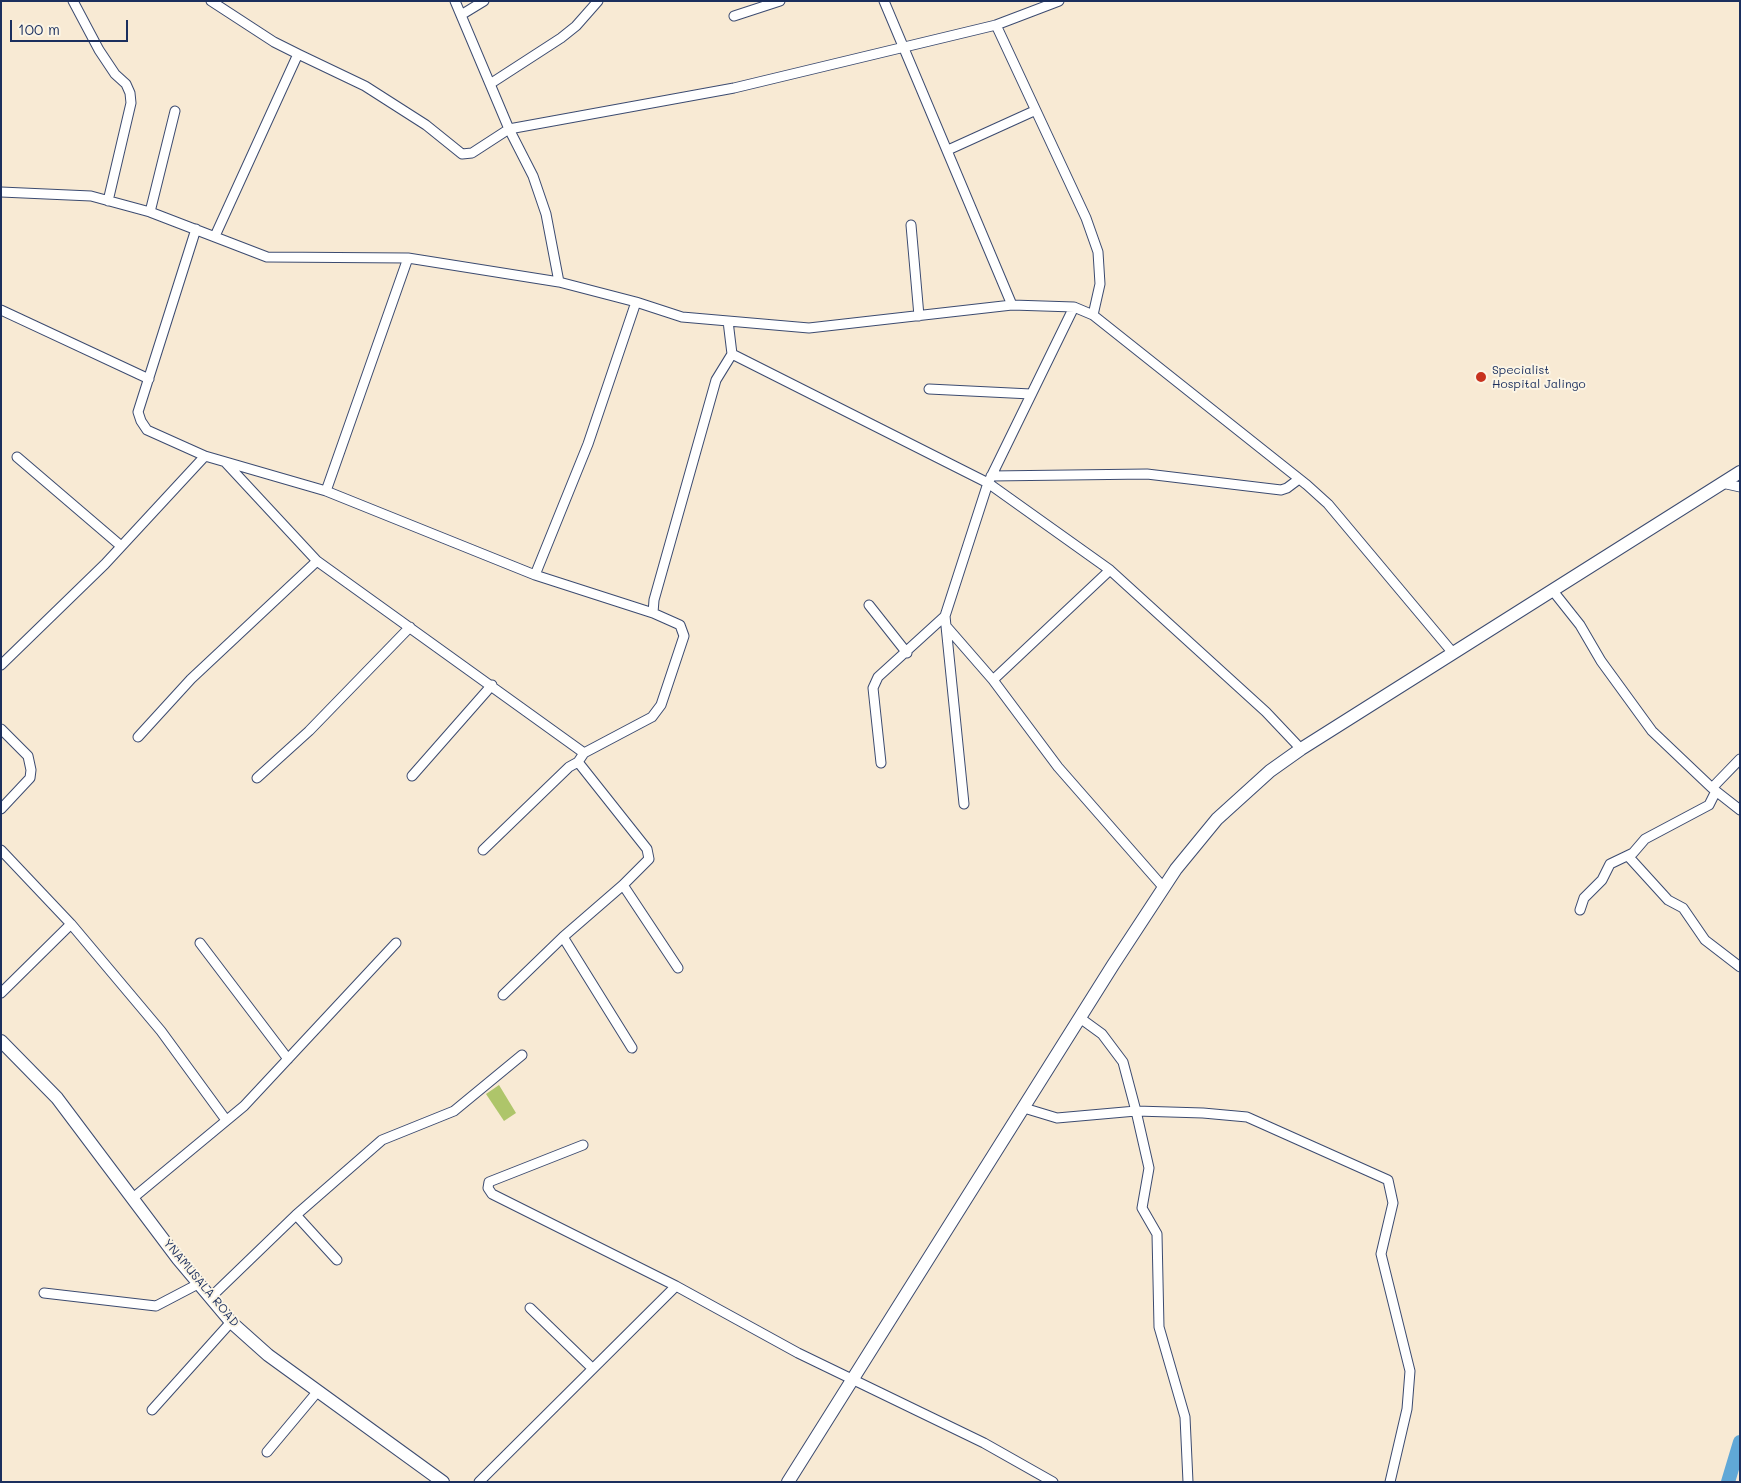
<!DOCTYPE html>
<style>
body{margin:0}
#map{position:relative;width:1741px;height:1483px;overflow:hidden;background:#f8ead4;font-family:Mali,sans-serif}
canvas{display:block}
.frame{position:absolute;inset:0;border:2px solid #1b2f5e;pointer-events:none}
.scale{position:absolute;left:10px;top:20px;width:118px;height:22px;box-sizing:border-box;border:2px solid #1b2f5e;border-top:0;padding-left:6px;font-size:15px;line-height:18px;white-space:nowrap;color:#1b2f5e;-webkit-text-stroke:4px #fcf5e5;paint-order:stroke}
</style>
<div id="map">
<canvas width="1741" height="1483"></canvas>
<div class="frame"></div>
<div class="scale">100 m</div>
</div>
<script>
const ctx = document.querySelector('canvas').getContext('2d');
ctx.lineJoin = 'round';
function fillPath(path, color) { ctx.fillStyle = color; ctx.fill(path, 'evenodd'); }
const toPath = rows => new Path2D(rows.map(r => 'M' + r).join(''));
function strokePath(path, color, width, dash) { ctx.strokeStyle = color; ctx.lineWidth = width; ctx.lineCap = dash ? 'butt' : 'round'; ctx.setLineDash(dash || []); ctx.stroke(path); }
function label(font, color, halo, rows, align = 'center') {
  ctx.font = font + ' Mali,sans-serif'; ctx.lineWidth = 4; ctx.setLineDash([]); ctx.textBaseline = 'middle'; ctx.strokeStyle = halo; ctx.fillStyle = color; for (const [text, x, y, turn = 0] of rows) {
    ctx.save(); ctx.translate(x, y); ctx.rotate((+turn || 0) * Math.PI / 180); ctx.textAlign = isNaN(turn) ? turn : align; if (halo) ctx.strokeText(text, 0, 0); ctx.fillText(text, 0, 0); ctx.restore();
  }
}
fillPath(toPath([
 [499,1085,516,1113,504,1121,486,1094]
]), '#aec56a');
strokePath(toPath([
 [1728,1482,1740,1442]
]), '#60a8d7', 14);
const street = toPath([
 [73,1,99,50,115,74,126,84,130,93,131,103,108,201],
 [211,1,274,42,298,54],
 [455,1,509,129,533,176,546,214,559,282],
 [884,1,1012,305],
 [1059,1,996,25,1086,218,1098,252,1100,284,1093,315],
 [461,15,484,1],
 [734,16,780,1],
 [490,84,561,38,576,26,598,1],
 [948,150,1034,111],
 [1,192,91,196,150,212,267,257,408,258,559,282,636,302,682,317,809,328,1012,305,1074,307,1093,315,1307,485,1328,504,1453,653],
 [150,212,175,111],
 [911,225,919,316],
 [196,229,138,412,141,421,147,430,205,456],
 [215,236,298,54,365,86,426,125,462,154,472,153,509,129,734,88,996,25],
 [1,310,149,379],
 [732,354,988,483,1110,570,1266,712,1301,749],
 [929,389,1031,394],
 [17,457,121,546],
 [226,463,317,561,584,753,578,762,647,849,649,859,623,885,563,937,503,995],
 [991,476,1147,474,1281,490,1287,488,1299,479],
 [1722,483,1740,487],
 [326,491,535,575,588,444,636,302],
 [535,575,653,613],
 [1553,591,1580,625,1601,661,1652,731,1712,788,1740,810],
 [869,605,907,653],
 [945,616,946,626,993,680,1058,767,1164,888],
 [946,626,964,804],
 [1,665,105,564,205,456,326,491,408,258],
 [993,680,1110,570],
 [1,729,28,756,31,770,30,778,1,809],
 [138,737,191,679,317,561],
 [584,753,652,717,661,705,684,636,680,625,653,613,654,600,716,380,732,354,728,321],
 [881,763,873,688,878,677,945,616,988,483,1074,307],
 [412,776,492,685],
 [257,778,309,731,410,627],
 [1712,788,1740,759],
 [1,850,71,924,161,1031,226,1120],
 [483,850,569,767,578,762],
 [1628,856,1668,900,1683,908,1705,940,1740,967],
 [623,885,678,968],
 [1580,910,1584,898,1602,880,1610,864,1633,853,1645,839,1709,805,1716,791],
 [563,937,632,1048],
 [200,943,288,1059],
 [1,993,71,924],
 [1080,1018,1102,1034,1123,1062,1136,1111,1203,1113,1247,1117,1388,1180,1393,1203,1381,1254,1410,1371,1407,1409,1390,1482],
 [1024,1108,1057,1118,1136,1111,1149,1168,1142,1208,1157,1234,1159,1327,1185,1417,1188,1482],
 [583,1145,489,1182,488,1188,492,1194,676,1286,798,1353,984,1443,1053,1482],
 [133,1198,244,1106,396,943],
 [296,1215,337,1260],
 [44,1293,156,1306,198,1284],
 [210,1298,296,1215,382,1140,454,1111,522,1055],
 [530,1308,592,1368],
 [152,1410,231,1322],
 [267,1452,318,1391],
 [479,1482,676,1286]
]);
const secondary = toPath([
 [1,1041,57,1098,178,1259,231,1322,268,1355,443,1482],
 [788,1482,1113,965,1176,869,1217,819,1270,771,1301,749,1740,472]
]);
strokePath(street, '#3c4b70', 11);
strokePath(secondary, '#3c4b70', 14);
strokePath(street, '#fff', 9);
strokePath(secondary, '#fff', 12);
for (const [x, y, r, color] of [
 [1481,377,6,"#c8321e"]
]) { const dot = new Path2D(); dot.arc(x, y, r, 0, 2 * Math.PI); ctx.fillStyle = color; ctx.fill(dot); strokePath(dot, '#fcf5e5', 2); }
label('12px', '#1b2f5e', '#fcf5e5', [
 ["Specialist",1492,370],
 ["Hospital Jalingo",1492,384]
], 'left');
label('12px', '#1b2f5e', '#fcf5e5', [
 ["YNAMUSALA ROAD",201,1283,50]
]);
</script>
